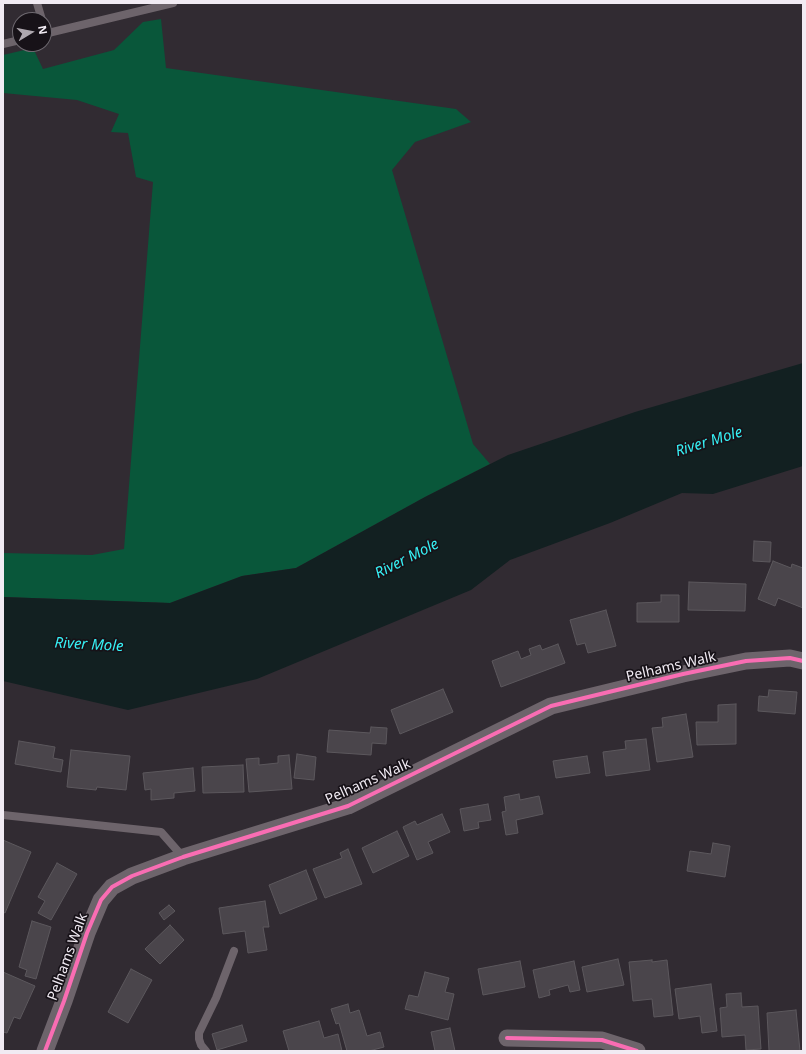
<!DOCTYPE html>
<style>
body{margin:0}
#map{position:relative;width:806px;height:1054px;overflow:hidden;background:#312b32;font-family:"Noto Sans",sans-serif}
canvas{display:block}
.frame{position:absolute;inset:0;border:4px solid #f1ebf3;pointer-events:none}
.north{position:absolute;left:12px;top:12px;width:40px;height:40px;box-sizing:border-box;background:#171218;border:1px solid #6e6970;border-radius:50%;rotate:80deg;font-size:11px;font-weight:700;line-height:16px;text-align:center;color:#f1ebf3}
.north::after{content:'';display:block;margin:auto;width:14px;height:18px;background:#aea8af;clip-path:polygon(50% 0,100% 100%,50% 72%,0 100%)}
</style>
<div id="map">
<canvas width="806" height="1054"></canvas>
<div class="frame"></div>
<div class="north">N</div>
</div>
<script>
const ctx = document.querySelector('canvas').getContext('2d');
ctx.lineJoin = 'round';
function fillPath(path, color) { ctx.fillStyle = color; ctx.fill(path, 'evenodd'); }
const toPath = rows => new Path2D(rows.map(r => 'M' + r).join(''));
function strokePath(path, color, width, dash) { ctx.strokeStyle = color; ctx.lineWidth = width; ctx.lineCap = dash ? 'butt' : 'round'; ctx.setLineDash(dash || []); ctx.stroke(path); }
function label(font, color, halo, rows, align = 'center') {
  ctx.font = font + ' "Noto Sans",sans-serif'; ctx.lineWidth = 3.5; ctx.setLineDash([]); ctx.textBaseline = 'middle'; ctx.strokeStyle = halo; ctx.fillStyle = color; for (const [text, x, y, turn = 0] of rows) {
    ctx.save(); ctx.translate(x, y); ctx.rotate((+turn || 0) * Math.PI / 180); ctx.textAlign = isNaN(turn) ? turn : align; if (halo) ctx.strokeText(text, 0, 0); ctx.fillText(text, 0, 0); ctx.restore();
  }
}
fillPath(toPath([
 [161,19,166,68,456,109,471,122,415,142,392,170,473,444,490,464,425,497,296,568,242,576,170,603,3,597,3,553,92,555,124,549,153,182,136,177,128,133,111,132,119,114,77,100,3,93,3,55,33,48,43,69,114,50,143,22]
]), '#09573a');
fillPath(toPath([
 [803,363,803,466,713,494,682,493,610,523,510,560,471,590,257,679,128,710,3,681,3,597,170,603,242,576,296,568,425,497,508,455,635,412]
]), '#122021');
const building = toPath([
 [754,541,771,542,770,562,753,561,754,541],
 [773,561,791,568,792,564,803,568,803,608,778,598,775,606,758,599,773,561],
 [689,582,746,584,745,611,688,610,689,582],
 [661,595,679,595,679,622,637,622,637,603,661,602,661,595],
 [606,610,616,646,588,653,585,643,577,645,570,620,606,610],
 [558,644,565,663,501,687,492,661,518,651,521,659,531,655,529,649,540,645,542,650,558,644],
 [443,689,453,712,400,734,391,710,443,689],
 [769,690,797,692,795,714,758,711,759,696,768,697,769,690],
 [736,704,736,744,697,745,696,722,718,722,718,705,736,704],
 [686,714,693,757,657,762,652,728,663,727,662,718,686,714],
 [371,727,387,728,386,744,372,743,371,755,327,752,329,730,370,733,371,727],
 [646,739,650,770,606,776,603,752,626,749,625,741,646,739],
 [19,741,55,747,53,758,63,760,61,772,15,764,19,741],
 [71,750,130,756,126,790,97,787,96,790,67,787,71,750],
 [297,754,316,757,314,780,294,778,297,754],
 [289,755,292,789,249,792,246,759,259,758,259,765,278,763,278,756,289,755],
 [587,756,590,773,556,778,553,761,587,756],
 [243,765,244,792,203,793,202,767,243,765],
 [193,768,195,791,174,793,174,798,151,800,151,789,145,790,143,773,193,768],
 [519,794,520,800,539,796,543,814,516,820,518,833,506,835,502,812,506,811,504,797,519,794],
 [488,804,491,820,478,822,479,828,464,831,460,809,488,804],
 [442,814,450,832,428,842,433,853,417,860,403,827,415,821,417,825,442,814],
 [397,831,409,856,373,873,362,848,397,831],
 [3,840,31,852,5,913,3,912,3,840],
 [713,843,730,846,725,877,687,871,690,851,711,854,713,843],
 [348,849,362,884,325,898,313,869,342,858,340,853,348,849],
 [57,863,77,874,51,920,38,913,45,901,38,897,57,863],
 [306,870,317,899,280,914,269,885,306,870],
 [265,901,269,927,263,927,267,950,248,953,245,931,223,934,219,908,265,901],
 [169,905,175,911,164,920,159,913,169,905],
 [32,921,51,927,36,979,25,976,27,970,19,967,32,921],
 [170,925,184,940,160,964,145,949,170,925],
 [618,959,624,985,587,992,582,967,618,959],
 [652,960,652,962,667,960,673,1015,654,1017,652,999,633,1001,629,962,652,960],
 [520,961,525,987,483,995,478,969,520,961],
 [574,961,580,990,570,992,568,985,549,990,550,995,539,998,533,970,574,961],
 [131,969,152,980,128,1023,108,1012,131,969],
 [3,972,35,986,20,1019,14,1017,7,1033,3,1032,3,972],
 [425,972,449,978,445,992,454,994,448,1020,405,1009,409,995,418,997,425,972],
 [711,984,717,1031,702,1033,700,1016,679,1019,675,989,711,984],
 [741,993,742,1007,758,1006,761,1049,746,1050,745,1035,722,1037,720,1008,727,1007,726,994,741,993],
 [348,1004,350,1013,359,1010,367,1036,380,1032,384,1047,369,1051,347,1051,339,1023,336,1024,331,1009,348,1004],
 [796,1010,800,1051,769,1051,767,1013,796,1010],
 [319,1021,324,1038,338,1034,342,1051,289,1051,283,1031,319,1021],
 [242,1025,247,1041,217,1050,212,1034,242,1025],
 [450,1028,455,1051,435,1051,431,1032,450,1028]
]);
fillPath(building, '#4a454b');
strokePath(building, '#5c585d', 1);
strokePath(toPath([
 [37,3,42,20],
 [44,34,173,3],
 [3,44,20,40],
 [3,815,161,832,183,857],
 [206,1051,201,1045,199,1039,199,1033,216,998,234,951]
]), '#6d646b', 8);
strokePath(toPath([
 [507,1038,602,1040,637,1051],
 [45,1051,64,1001,87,933,101,900,112,887,132,876,183,857,348,806,551,706,683,674,746,661,790,658,803,661]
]), '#6d646b', 17);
strokePath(toPath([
 [507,1038,602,1040,637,1051],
 [45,1051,64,1001,87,933,101,900,112,887,132,876,183,857,348,806,551,706,683,674,746,661,790,658,803,661]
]), '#f96db3', 4);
label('14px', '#f1ebf3', '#171218', [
 ["Pelhams Walk",671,667,-13],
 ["Pelhams Walk",368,782,-24],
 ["Pelhams Walk",68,957,-70]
]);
label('italic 15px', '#36f1f5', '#171218', [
 ["River Mole",709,442,-17],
 ["River Mole",407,559,-27],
 ["River Mole",89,645,3]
]);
</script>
